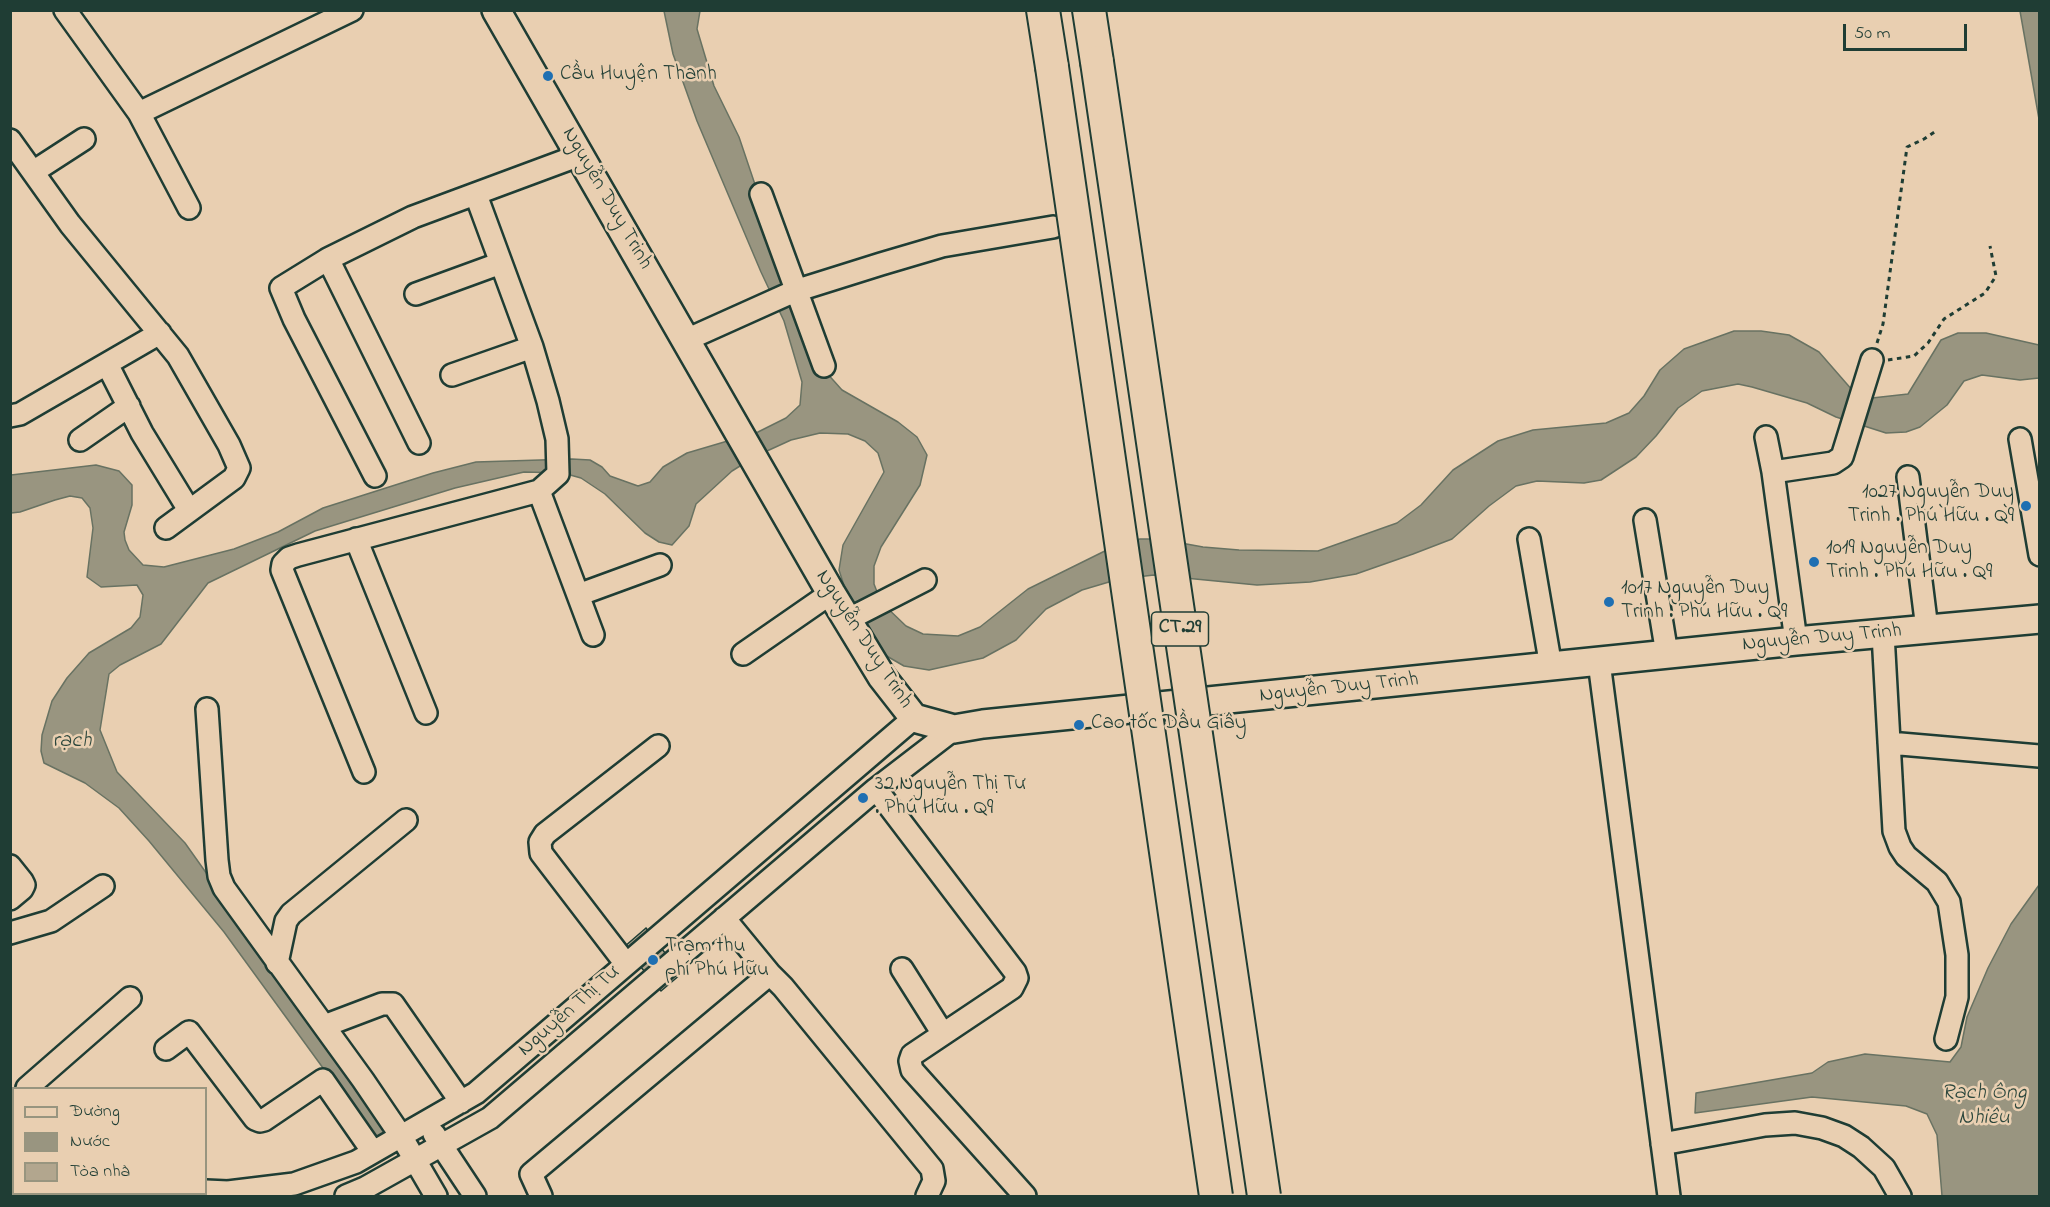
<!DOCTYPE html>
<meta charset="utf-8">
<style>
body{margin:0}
#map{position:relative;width:2050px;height:1207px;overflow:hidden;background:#e9cfb1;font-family:"Indie Flower",sans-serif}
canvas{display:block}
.frame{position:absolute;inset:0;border:12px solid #1f3d34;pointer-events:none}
.legend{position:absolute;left:12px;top:1087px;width:195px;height:108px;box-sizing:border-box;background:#e9cfb1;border:2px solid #98957f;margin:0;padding:8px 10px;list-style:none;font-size:18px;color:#1f3d34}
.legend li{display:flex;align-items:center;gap:12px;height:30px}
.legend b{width:30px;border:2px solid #98957f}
.scale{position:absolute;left:1843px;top:24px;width:124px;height:27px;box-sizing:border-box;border:3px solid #1f3d34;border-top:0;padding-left:8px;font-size:18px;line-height:21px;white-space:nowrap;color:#1f3d34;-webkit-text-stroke:4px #e9cfb1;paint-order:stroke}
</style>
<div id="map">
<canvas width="2050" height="1207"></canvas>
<div class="frame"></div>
<ul class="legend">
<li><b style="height:8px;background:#e9cfb1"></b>Đường</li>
<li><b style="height:16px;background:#999580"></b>Nước</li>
<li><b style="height:16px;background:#b2a68e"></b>Tòa nhà</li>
</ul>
<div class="scale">50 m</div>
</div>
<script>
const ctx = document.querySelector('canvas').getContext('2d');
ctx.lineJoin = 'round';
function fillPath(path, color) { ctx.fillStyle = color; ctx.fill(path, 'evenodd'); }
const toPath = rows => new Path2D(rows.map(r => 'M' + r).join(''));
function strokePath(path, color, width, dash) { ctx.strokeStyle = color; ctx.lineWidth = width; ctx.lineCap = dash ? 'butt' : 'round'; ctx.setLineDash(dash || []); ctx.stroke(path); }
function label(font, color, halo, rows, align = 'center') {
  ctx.font = font + ' "Indie Flower",sans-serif'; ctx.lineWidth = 5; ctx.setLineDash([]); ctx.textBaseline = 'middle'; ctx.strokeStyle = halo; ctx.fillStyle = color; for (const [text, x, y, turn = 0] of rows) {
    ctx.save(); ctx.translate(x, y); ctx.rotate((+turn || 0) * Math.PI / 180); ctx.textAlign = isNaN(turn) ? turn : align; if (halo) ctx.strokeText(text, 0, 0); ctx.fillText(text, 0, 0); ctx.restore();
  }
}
const water = toPath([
 [664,11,700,11,697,29,714,86,739,137,770,229,825,371,842,390,898,422,917,437,927,455,920,485,881,547,874,566,874,584,881,602,906,626,923,634,958,636,980,627,1028,589,1119,544,1140,539,1159,539,1203,547,1239,550,1318,551,1397,523,1421,505,1453,470,1498,441,1533,430,1606,423,1629,413,1644,396,1660,370,1684,349,1734,331,1761,331,1789,335,1819,352,1853,391,1872,398,1908,394,1941,340,1958,333,1986,333,2039,345,2039,378,2020,380,1982,375,1964,381,1947,405,1920,427,1906,432,1886,433,1836,417,1807,403,1752,387,1738,384,1702,391,1678,408,1656,436,1636,457,1601,480,1584,483,1537,481,1516,486,1489,506,1452,539,1413,554,1356,574,1310,582,1257,585,1154,575,1119,579,1082,590,1046,609,1016,640,983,658,929,670,904,666,878,651,862,627,846,592,839,570,843,545,884,472,878,453,865,441,848,434,820,433,791,440,756,456,732,471,696,504,689,526,672,545,659,542,645,533,605,494,581,478,563,473,524,472,455,488,315,531,208,583,161,644,120,665,109,674,100,730,117,772,185,843,390,1132,373,1144,323,1068,224,932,149,841,119,808,85,783,44,763,41,751,42,735,52,701,67,678,89,653,131,628,140,617,143,595,137,585,101,587,87,577,93,528,90,508,82,498,70,496,55,500,20,512,11,513,11,475,96,465,119,471,132,485,132,505,124,532,125,540,129,550,143,565,164,567,234,549,278,532,323,508,433,473,476,462,572,459,590,460,602,467,610,476,638,486,650,482,663,467,687,453,758,432,786,418,800,405,802,382,784,321,761,272,697,121,673,54,664,11],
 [2020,11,2039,11,2039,119,2020,11],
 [2039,885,2039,1196,1942,1196,1937,1135,1927,1114,1906,1106,1812,1097,1695,1113,1696,1093,1812,1073,1828,1062,1865,1054,1950,1062,1961,1047,1967,1017,1988,968,2011,924,2039,885]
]);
fillPath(water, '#999580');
strokePath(water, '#687262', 1.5);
const building = toPath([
 [646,928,681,974,661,991,624,947,646,928]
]);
fillPath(building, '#b2a68e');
strokePath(building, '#1f3d34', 1.5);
const minor = toPath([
 [65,10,139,113,189,208],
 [139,113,352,10],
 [10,140,70,224,178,356,229,445,239,468,234,478,166,528],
 [33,172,84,139],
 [761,194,824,366],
 [476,195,532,347,548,401,557,439,558,474,539,491,593,635],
 [328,259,419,443],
 [416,294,501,263],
 [686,340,795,291,881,264,942,246,1053,227],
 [107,364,142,433,189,510],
 [452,375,532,347],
 [10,416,20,414,160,333],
 [1766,437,1773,472],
 [2020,439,2040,555],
 [80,440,129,406],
 [375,476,294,319,281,288,328,259,413,217,580,155],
 [1908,477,1927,629],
 [1645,520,1667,654],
 [356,539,426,713],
 [1529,539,1551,667],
 [578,595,660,565],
 [847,620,925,580],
 [1883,634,1894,831,1900,847,1906,856,1937,882,1949,902,1957,955,1957,997,1946,1039],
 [1796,641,1773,472,1833,463,1842,457,1872,360],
 [743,654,831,593],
 [1599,662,1669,1196],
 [207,709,217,860,219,876,224,888,363,1080,401,1136,436,1196],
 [1889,743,2039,756],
 [364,772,282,570,283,564,289,558,298,555,539,491],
 [876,789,1015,972,1017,978,1012,988,912,1055,910,1061,912,1070,1025,1196],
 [10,866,22,881,24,885,22,889,10,899],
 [724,918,770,974],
 [10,933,51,921,103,886],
 [277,963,286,921,291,914,406,820],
 [626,964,541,853,540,842,545,834,658,746],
 [902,969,943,1034],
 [324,1026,382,1004,393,1004,461,1102],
 [166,1049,189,1032,255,1119,260,1121,264,1120,323,1080,373,1152],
 [27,1088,130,998],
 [10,1106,14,1100],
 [10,1128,14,1130],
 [434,1134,475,1196],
 [1662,1144,1765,1125,1795,1123,1822,1128,1844,1136,1861,1147,1884,1168,1900,1196],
 [10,1158,14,1159],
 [206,1191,228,1192,294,1184,356,1162,476,1093,914,718],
 [89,1194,95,1196],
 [346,1196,365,1188,490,1118,876,789,954,729],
 [541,1196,531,1174,770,974,783,987,932,1169,934,1181,927,1196]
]);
const major = toPath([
 [496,10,831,593,882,677,914,718,954,729,983,724,1796,641,2040,619]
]);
const highway = toPath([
 [1043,10,1052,67],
 [1089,10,1097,62]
]);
strokePath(minor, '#1f3d34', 26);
strokePath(major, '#1f3d34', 32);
strokePath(highway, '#1f3d34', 36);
strokePath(toPath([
 [1877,343,1883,324,1907,147,1924,139,1936,131],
 [1888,360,1914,356,1928,343,1944,319,1985,293,1996,276,1990,246]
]), '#1f3d34', 3, [4.5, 4.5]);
strokePath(minor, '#e9cfb1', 21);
strokePath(major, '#e9cfb1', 27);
strokePath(highway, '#e9cfb1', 32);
const highwayBridge = toPath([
 [1097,62,1264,1196],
 [1052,67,1216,1196]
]);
strokePath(highwayBridge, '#1f3d34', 36, []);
strokePath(highwayBridge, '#e9cfb1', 32);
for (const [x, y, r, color] of [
 [548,76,6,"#1f6fb2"],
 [2026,506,6,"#1f6fb2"],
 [1814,562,6,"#1f6fb2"],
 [1609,602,6,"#1f6fb2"],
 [1079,725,6,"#1f6fb2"],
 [863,798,6,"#1f6fb2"],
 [653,960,6,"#1f6fb2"]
]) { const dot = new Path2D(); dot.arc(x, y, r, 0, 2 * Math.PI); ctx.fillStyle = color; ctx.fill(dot); strokePath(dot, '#e9cfb1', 2); }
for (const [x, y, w] of [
 [1180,629,57]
]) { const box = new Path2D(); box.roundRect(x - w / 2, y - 17, w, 34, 4.5); ctx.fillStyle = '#e9cfb1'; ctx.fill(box); strokePath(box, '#1f3d34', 1.5); }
label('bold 20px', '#1f3d34', null, [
 ["CT.29",1180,629]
]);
label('21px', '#1f3d34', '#e9cfb1', [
 ["Cầu Huyện Thanh",560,76],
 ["1027 Nguyễn Duy",2014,494,"right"],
 ["Trinh . Phú Hữu . Q9",2014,518,"right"],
 ["1019 Nguyễn Duy",1826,550],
 ["Trinh . Phú Hữu . Q9",1826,574],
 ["1017 Nguyễn Duy",1621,590],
 ["Trinh . Phú Hữu . Q9",1621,614],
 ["Cao tốc Dầu Giây",1091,725],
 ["32 Nguyễn Thị Tư",875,786],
 [". Phú Hữu . Q9",875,810],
 ["Trạm thu",665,948],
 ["phí Phú Hữu",665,972]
], 'left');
label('21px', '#1f3d34', '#e9cfb1', [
 ["Nguyễn Duy Trinh",606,199,60],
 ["Nguyễn Duy Trinh",1822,639,-5],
 ["Nguyễn Duy Trinh",863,640,57],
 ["Nguyễn Duy Trinh",1339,689,-6],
 ["Nguyễn Thị Tư",570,1012,-41]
]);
label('italic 22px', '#2b463c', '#e9cfb1', [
 ["rạch",72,742],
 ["Rạch Ông",1984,1094],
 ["Nhiêu",1984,1119]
]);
</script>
